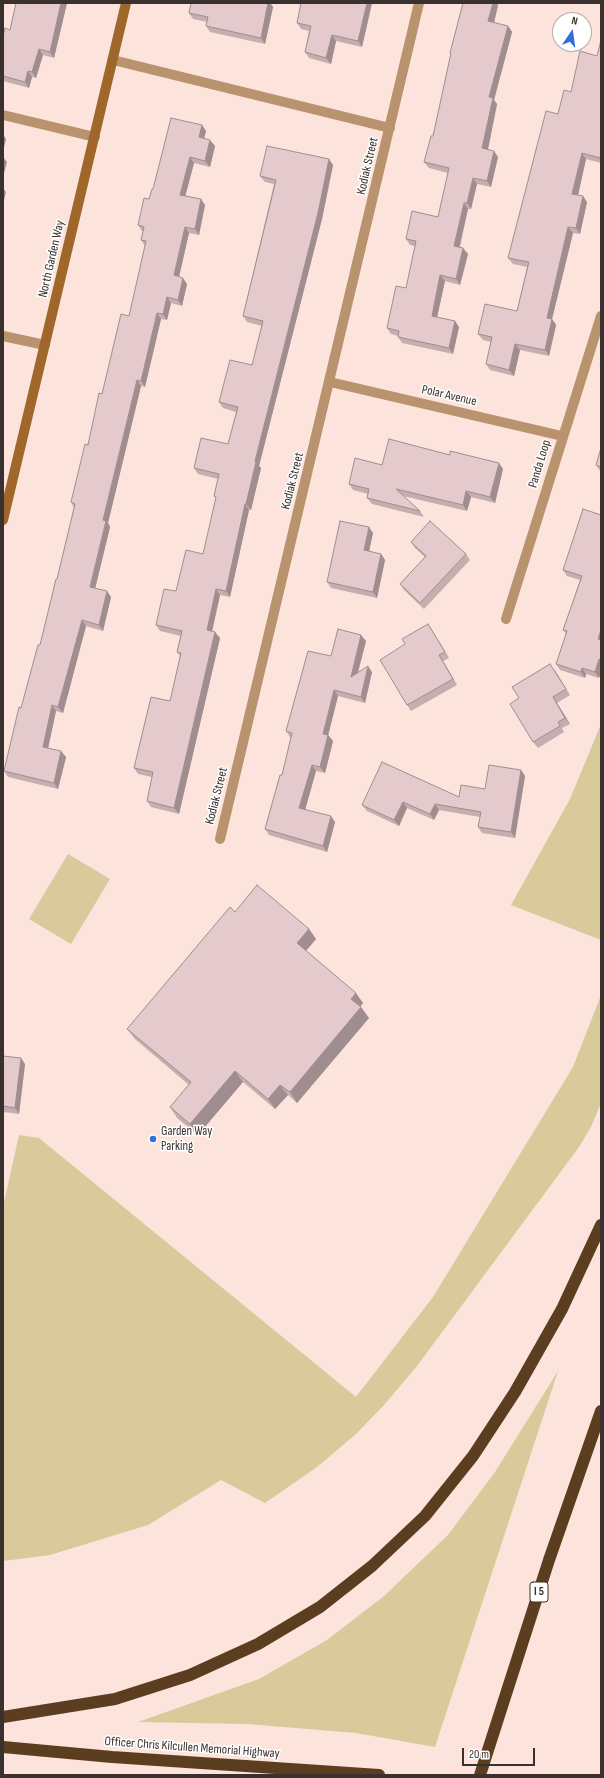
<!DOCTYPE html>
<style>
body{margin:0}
#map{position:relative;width:604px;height:1778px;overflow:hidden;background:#fce3db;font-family:"Sofia Sans Condensed",sans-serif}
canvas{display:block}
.frame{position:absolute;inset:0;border:4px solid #3a312e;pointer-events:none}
.north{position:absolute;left:552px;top:12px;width:40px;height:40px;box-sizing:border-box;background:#fff;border:1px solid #b0adab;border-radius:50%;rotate:13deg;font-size:11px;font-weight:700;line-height:16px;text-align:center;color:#3a312e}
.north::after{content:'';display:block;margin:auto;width:14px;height:18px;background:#2f6edb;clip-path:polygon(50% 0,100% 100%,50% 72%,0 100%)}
.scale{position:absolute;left:462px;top:1748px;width:73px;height:18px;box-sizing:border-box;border:2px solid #3a312e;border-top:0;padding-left:5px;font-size:12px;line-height:14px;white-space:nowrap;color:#3a312e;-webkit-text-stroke:3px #fff;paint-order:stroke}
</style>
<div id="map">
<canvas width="604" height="1778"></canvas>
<div class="frame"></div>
<div class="north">N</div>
<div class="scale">20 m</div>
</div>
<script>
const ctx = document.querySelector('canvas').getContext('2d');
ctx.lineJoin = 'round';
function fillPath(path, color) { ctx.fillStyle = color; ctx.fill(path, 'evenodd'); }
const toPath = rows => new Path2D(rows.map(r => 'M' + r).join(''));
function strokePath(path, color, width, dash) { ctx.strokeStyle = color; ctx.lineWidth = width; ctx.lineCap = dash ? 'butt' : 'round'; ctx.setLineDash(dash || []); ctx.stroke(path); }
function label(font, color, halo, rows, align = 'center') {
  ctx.font = font + ' "Sofia Sans Condensed",sans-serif'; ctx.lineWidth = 3; ctx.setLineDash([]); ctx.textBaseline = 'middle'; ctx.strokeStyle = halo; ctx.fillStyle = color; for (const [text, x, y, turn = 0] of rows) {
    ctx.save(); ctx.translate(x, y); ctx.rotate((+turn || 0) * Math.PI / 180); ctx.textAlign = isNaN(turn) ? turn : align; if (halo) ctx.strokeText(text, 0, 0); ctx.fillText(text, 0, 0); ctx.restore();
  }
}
fillPath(toPath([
 [601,724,601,940,511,905,570,799],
 [68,854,110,879,71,944,29,919],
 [601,995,601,1103,591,1127,579,1147,417,1366,384,1405,356,1434,317,1467,265,1503,221,1480,148,1525,50,1555,3,1561,3,1207,19,1135,39,1138,356,1397,433,1297,573,1067],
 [558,1371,435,1747,356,1733,247,1724,138,1722,259,1679,327,1640,384,1596,448,1535,495,1472]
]), '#d8ca9b');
strokePath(toPath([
 [3,115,95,137]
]), '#b9936d', 10);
strokePath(toPath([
 [113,60,390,128],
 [3,336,45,345],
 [330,382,562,436],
 [506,619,601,316],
 [220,839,419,3]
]), '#b9936d', 10);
strokePath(toPath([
 [3,520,126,3]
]), '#9f672a', 10);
strokePath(toPath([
 [3,1717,115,1699,190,1675,258,1644,320,1607,372,1566,425,1516,473,1456,515,1392,562,1309,601,1225],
 [3,1747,112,1757,379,1775],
 [480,1775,549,1560,601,1411]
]), '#5b3e1f', 12);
fillPath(toPath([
 [16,3,67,3,54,58,43,55,36,78,32,77,29,88,3,81,3,36,10,30],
 [191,3,270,3,273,7,265,44,210,32,206,26,207,22,193,19,189,13],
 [301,3,372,3,362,47,336,41,331,64,309,58,305,52,309,31,301,29,297,23],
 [463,3,497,3,498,5,494,23,508,26,512,32,494,100,497,104,488,149,498,157,491,187,477,184,471,209,468,209,460,247,468,254,460,285,445,281,437,317,455,321,459,327,453,354,402,343,398,337,398,336,391,334,387,328,406,288,415,246,410,245,406,239,438,217,448,173,429,168,424,162,433,136,451,54,450,53],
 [601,40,601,163,586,159,578,195,587,202,580,234,573,233,552,319,556,325,549,356,520,350,514,376,490,370,486,364,491,342,483,340,478,334,517,311,527,267,513,264,508,258,558,114,571,92,597,56],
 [202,125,206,131,204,138,215,146,210,167,194,163,185,196,205,205,199,235,189,233,179,277,187,284,182,306,171,303,167,320,161,319,145,387,141,386,108,523,110,527,95,589,111,597,103,631,86,626,63,713,56,711,48,748,66,757,58,789,8,777,4,771,21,708,40,645,57,579,74,508,71,502,102,394,129,316,145,246,141,240,143,231,142,231,138,225,153,189],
 [333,165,322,219,259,466,261,468,251,510,249,510,230,597,220,595,212,631,220,638,179,814,151,807,147,801,152,777,138,774,134,768,170,701,180,656,177,652,181,636,160,631,156,625,176,591,203,554,216,499,214,496,218,479,198,474,194,468,228,444,236,412,223,408,219,402,252,365,262,326,247,322,243,316,274,184,265,182,260,176],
 [601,448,601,472,600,471,596,465],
 [382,465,503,469,495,503,471,497,467,511,403,496,420,511,424,517,372,504,367,498,368,494,353,490,349,484],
 [601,515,601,672,599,678,586,674,585,678,560,670,556,664,566,634,563,630,580,580,567,576,563,570],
 [373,533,369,551,381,554,385,560,377,598,331,588,327,582],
 [411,542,466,554,470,560,424,609,404,590,400,584,425,557,415,548],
 [428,624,449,658,443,661,457,685,411,711,407,705,405,644],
 [366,641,358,673,372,672,365,703,338,696,328,735,333,741,325,773,316,771,305,809,335,822,327,852,269,835,265,829,282,775,291,738,290,737,286,731,331,656],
 [555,670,570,695,557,703,570,724,562,728,564,732,538,748,533,742],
 [521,770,525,776,515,838,482,833,478,827,480,817,439,810,434,820,407,808,399,826,367,811,362,805,459,797,485,789],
 [235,912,309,929,316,939,306,951,363,1003,360,1007,369,1018,297,1103,288,1095,275,1109,243,1082,198,1135,177,1118,170,1107,189,1085,135,1039,127,1029],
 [3,1056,25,1064,19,1114,3,1112]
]), '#c4aeaf');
fillPath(toPath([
 [61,3,67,3,54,58,50,52],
 [268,3,270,3,273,7,265,44,261,38],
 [367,3,372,3,362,47,358,41],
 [493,3,497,3,498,5,493,27,488,21],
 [508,26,512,32,494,100,497,104,487,154,482,148,489,97],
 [332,35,336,41,331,64,326,58],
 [39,49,43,55,36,78,32,72],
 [28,71,32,77,29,88,25,82],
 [202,125,206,131,203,143,199,137],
 [3,134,6,139,3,152],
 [210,140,215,146,210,167,205,161],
 [494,151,498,157,491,187,487,181],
 [582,153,586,159,577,200,572,194],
 [3,157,7,162,3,177],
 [190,157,194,163,184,201,180,195],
 [329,159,333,165,322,219,259,466,261,468,251,510,246,504,255,461],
 [473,178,477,184,471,209,467,203],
 [3,188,6,192,3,204],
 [583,196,587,202,580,234,576,228],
 [201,199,205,205,199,235,195,229],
 [464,203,468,209,458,252,454,246],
 [185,227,189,233,178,281,174,275],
 [568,227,573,233,552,319,556,325,549,356,545,350,547,318],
 [463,248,468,254,460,285,456,279],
 [440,275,445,281,436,322,432,316],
 [183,278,187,284,182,306,178,300],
 [167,297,171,303,167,320,163,314],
 [157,313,161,319,145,387,141,381],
 [455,321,459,327,453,354,449,348],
 [515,344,520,350,514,376,509,370],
 [137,380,141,386,108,523,110,527,94,593,90,587,103,520],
 [499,463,503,469,495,503,490,497],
 [466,491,471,497,467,511,463,505],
 [245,504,249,510,230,597,226,591],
 [369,527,373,533,368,556,364,550],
 [381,554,385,560,377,598,373,592],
 [216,589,220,595,211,636,207,630],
 [107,591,111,597,103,631,99,625],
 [82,620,86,626,63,713,58,707],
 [428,624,432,630,449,658,445,652],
 [601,630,601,643,598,639],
 [215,632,220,638,179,814,174,808],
 [361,635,366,641,355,683,351,677],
 [439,655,443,661,457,685,453,679],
 [599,659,601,662,601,672,599,678,595,672],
 [368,666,372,672,365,703,361,697],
 [582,668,586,674,585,678,581,672],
 [334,690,338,696,327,740,323,734],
 [553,697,557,703,570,724,565,718],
 [52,705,56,711,47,753,43,747],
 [328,735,333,741,325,773,320,767],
 [61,751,66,757,58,789,54,783],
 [312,765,316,771,304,814,299,808],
 [521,770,525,776,515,838,511,832],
 [403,802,407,808,399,826,394,820],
 [435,804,439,810,434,820,430,814],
 [331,816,335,822,327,852,323,846],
 [309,929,316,939,304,953,297,943],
 [356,993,363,1003,358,1009,351,999],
 [361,1007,369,1018,297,1103,290,1092],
 [21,1058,25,1064,19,1114,15,1108],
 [235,1071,243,1082,198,1135,190,1124],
 [280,1085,288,1095,275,1109,268,1099]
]), '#a08d8f');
const building = toPath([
 [16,3,61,3,50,52,39,49,32,72,28,71,25,82,3,76,3,36,5,28,10,30,16,3],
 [191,3,268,3,261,38,206,26,208,17,189,13,191,3],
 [301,3,367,3,358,41,332,35,326,58,305,52,311,26,297,23,301,3],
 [463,3,493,3,488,21,508,26,489,97,493,98,482,148,494,151,487,181,473,178,467,203,464,203,454,246,463,248,456,279,440,275,432,316,455,321,449,348,398,337,399,331,387,328,396,286,406,288,416,241,406,239,412,211,438,217,449,168,424,162,431,136,433,136,451,53,450,53,463,3],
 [601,40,601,152,600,158,582,153,572,194,583,196,576,228,568,227,547,318,552,319,545,350,515,344,509,370,486,364,492,337,478,334,485,304,517,311,529,262,508,258,546,111,558,114,564,90,571,92,580,51,597,56,601,40],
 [171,118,202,125,199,137,210,140,205,161,190,157,180,195,201,199,195,229,185,227,174,275,183,278,178,300,167,297,163,314,157,313,141,381,137,380,103,520,106,521,90,587,107,591,99,625,82,620,58,707,52,705,43,747,61,751,54,783,4,771,19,707,21,708,38,645,40,645,56,579,57,579,75,504,71,502,85,444,88,445,99,393,102,394,121,314,129,316,146,241,141,240,144,227,138,225,144,198,149,199,152,189,153,189,171,118],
 [267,146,329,159,318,213,255,461,256,462,246,504,245,504,226,591,216,589,207,630,215,632,174,808,147,801,153,772,134,768,151,697,170,701,181,653,177,652,182,631,156,625,164,589,176,591,186,550,203,554,216,497,214,496,219,474,194,468,201,438,228,444,238,407,219,402,230,360,252,365,263,321,243,316,276,180,260,176,267,146],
 [389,439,450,455,450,451,499,463,490,497,466,491,463,505,396,489,420,511,367,498,369,489,349,484,355,458,382,465,389,439],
 [601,448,601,467,596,465,601,448],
 [583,509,601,515,601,545,600,548,601,549,601,630,598,639,601,640,601,660,599,659,595,672,582,668,581,672,556,664,567,631,563,630,582,576,563,570,583,509],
 [340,521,369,527,364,550,381,554,373,592,327,582,340,521],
 [430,521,466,554,420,603,400,584,426,556,411,542,430,521],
 [428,624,445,652,439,655,453,679,407,705,380,660,405,644,402,639,428,624],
 [338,629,361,635,351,677,368,666,361,697,334,690,323,734,328,735,320,767,312,765,299,808,331,816,323,846,265,829,280,775,282,775,292,733,286,731,308,651,331,656,338,629],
 [550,664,566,689,553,697,565,718,558,722,560,726,533,742,510,704,519,698,512,687,550,664],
 [382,762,459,797,461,785,485,789,489,765,521,770,511,832,478,827,481,812,435,804,430,814,403,802,394,820,362,805,382,762],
 [257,885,309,929,297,943,356,993,351,999,361,1007,290,1092,280,1085,268,1099,235,1071,190,1124,170,1107,191,1082,127,1029,230,907,235,912,257,885],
 [3,1056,21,1058,15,1108,3,1106,3,1056]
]);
fillPath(building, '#e4cacc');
strokePath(building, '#a08d8f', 1);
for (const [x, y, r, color] of [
 [153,1139,4,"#2f6edb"]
]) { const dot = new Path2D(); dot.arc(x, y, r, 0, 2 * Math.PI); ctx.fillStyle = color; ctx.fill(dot); strokePath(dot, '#fff', 1.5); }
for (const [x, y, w] of [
 [539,1592,18]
]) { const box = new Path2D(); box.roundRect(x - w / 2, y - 10, w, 20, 3); ctx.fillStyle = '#fff'; ctx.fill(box); strokePath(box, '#3a312e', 1); }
label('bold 12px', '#3a312e', null, [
 ["I 5",539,1592]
]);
label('13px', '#3a312e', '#fff', [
 ["Kodiak Street",368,166,-77],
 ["North Garden Way",52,259,-77],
 ["Polar Avenue",449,396,13],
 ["Panda Loop",540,464,-73],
 ["Kodiak Street",293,481,-76],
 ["Kodiak Street",217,796,-76],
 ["Officer Chris Kilcullen Memorial Highway",192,1748,4]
]);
label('13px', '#3a312e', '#fff', [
 ["Garden Way",161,1132],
 ["Parking",161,1147]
], 'left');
</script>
